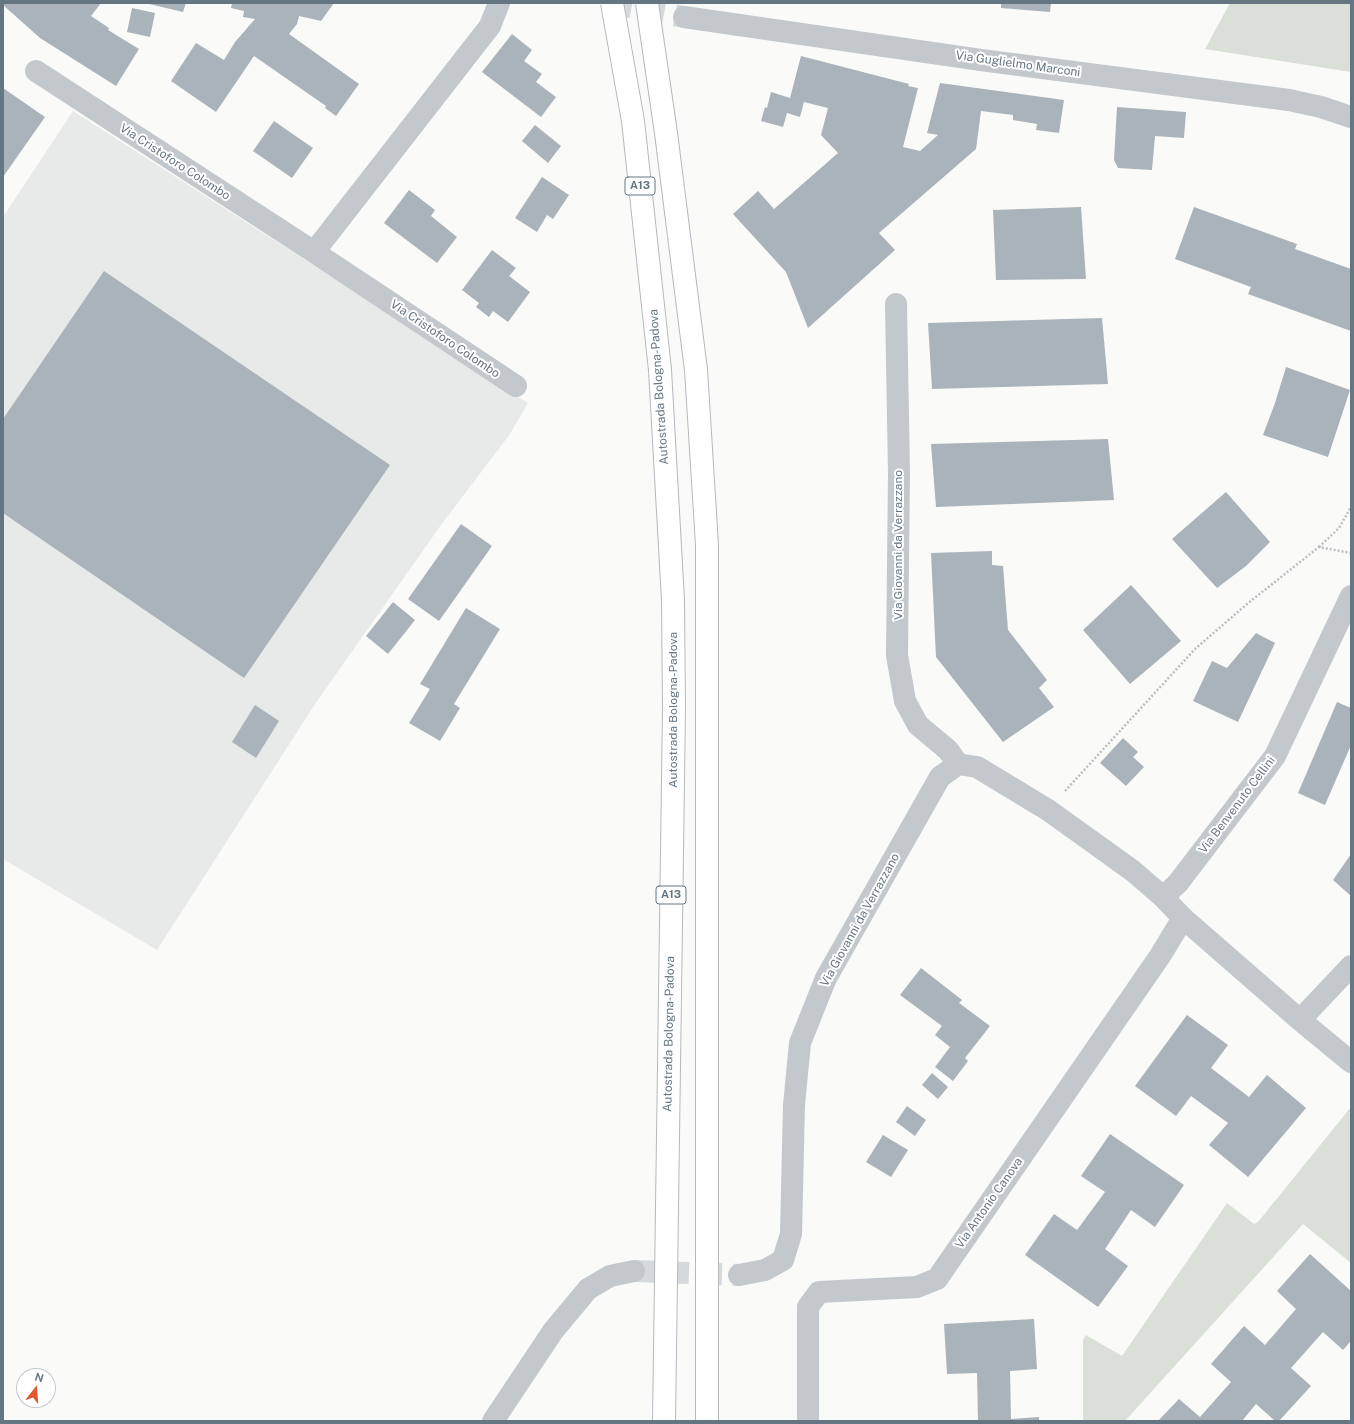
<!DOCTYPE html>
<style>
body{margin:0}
#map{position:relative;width:1354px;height:1424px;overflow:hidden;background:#fafaf8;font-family:"Public Sans",sans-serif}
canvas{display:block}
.frame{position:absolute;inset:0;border:4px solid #657683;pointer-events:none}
.north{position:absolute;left:16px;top:1368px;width:40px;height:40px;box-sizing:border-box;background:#fff;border:1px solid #c1c8cd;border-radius:50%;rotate:17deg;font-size:11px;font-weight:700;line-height:16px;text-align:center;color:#657683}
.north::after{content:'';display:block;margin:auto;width:14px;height:18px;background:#e4572e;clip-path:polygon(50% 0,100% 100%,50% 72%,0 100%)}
</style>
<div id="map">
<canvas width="1354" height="1424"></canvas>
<div class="frame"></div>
<div class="north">N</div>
</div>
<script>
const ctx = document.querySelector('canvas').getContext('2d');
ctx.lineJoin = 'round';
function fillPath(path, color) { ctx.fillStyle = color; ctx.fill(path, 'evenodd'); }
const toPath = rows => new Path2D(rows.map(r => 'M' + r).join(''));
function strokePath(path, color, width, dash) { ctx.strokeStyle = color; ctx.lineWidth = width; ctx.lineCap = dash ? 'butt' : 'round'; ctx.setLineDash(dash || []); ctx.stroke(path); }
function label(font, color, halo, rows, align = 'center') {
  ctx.font = font + ' "Public Sans",sans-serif'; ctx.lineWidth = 4; ctx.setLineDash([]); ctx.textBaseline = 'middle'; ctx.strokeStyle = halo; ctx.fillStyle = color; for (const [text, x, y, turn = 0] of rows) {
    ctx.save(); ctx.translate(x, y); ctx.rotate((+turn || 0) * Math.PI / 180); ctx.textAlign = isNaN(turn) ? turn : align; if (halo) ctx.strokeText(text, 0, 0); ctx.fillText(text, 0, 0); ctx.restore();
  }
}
fillPath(toPath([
 [73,111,528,403,510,434,441,525,315,704,157,950,3,859,3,217]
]), '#e8e9e9');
fillPath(toPath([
 [1230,3,1351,3,1351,72,1205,49],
 [1351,1107,1351,1263,1303,1224,1125,1421,1083,1421,1083,1340,1086,1335,1122,1356,1227,1203,1254,1224,1258,1222]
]), '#dadfd7');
fillPath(toPath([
 [3,3,101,3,91,16,109,28,108,30,139,49,116,86,40,38,3,5],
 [145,3,186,3,183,12],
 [232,3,334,3,321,21,299,16,297,24,289,34,359,84,336,116,325,108,326,106,254,56,216,112,171,81,196,43,224,60,235,42,255,19,243,17,244,11,231,8],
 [1001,3,1051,3,1050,12,1001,8],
 [132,8,155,13,150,37,127,32],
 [512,34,532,50,524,61,542,74,536,82,556,97,541,117,482,72],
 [801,56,909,84,908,86,918,88,903,147,920,151,938,135,927,133,940,83,1064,100,1059,133,1036,130,1037,124,1013,120,1013,115,981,111,976,149,879,233,895,250,808,328,786,272,733,214,758,191,774,209,838,153,821,135,828,108,804,102,800,117,787,113,783,127,761,121,765,107,767,108,771,92,790,98],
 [3,88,45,117,3,177],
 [1117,107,1186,112,1184,138,1155,136,1152,170,1118,168,1114,160],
 [274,121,313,148,292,178,253,151],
 [535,125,561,146,548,163,522,141],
 [542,177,569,195,553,219,547,215,537,232,515,218],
 [409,190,435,210,431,216,457,237,437,263,384,223],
 [1081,207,1086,279,996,280,993,210],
 [1194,207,1297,244,1295,249,1351,269,1351,331,1248,294,1251,287,1175,259],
 [492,250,516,268,509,276,530,292,508,322,493,311,489,317,476,307,479,303,462,290],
 [104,271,390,465,244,678,3,513,3,419],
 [1102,318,1108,384,932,389,928,323],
 [1286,367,1350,390,1328,457,1263,435,1275,403],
 [1108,439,1114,500,936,507,931,444],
 [1226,492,1270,542,1246,566,1217,588,1172,539],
 [461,524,492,546,439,621,408,599],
 [992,551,992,565,1003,566,1008,630,1047,680,1039,688,1054,707,1003,742,936,657,931,553],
 [1131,585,1181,641,1130,684,1083,630],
 [393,602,415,620,388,654,366,636],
 [466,608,500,629,454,704,460,708,440,741,409,723,430,689,420,684],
 [1256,633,1275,643,1238,722,1193,701,1212,661,1227,668],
 [1337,702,1351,708,1351,745,1325,805,1298,793],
 [255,705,279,721,256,758,232,742],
 [1123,738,1138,752,1133,757,1144,767,1126,786,1100,763],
 [1351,854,1351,896,1333,880],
 [921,968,962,1000,959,1003,990,1026,965,1058,968,1061,953,1081,935,1067,950,1047,935,1035,942,1026,900,995],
 [1187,1015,1228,1045,1211,1068,1249,1097,1267,1075,1306,1108,1248,1177,1209,1145,1228,1123,1191,1096,1176,1116,1135,1086],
 [932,1073,948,1087,938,1099,922,1085],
 [907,1106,926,1120,915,1136,896,1122],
 [1110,1134,1184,1185,1155,1227,1131,1210,1105,1249,1128,1266,1098,1307,1025,1255,1054,1214,1077,1230,1105,1192,1081,1176],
 [883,1135,908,1150,891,1177,866,1162],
 [1310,1254,1351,1291,1351,1341,1343,1350,1323,1332,1291,1368,1311,1386,1279,1421,1275,1421,1256,1404,1242,1421,1158,1421,1179,1399,1200,1417,1231,1382,1211,1364,1244,1326,1265,1345,1296,1309,1277,1291],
 [1034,1319,1037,1369,1010,1371,1011,1419,1039,1417,1039,1421,978,1421,977,1373,947,1374,944,1324]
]), '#aab3b9');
strokePath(toPath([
 [634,1271,739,1275]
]), '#d5d9db', 22, [22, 11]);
strokePath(toPath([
 [610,3,684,17]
]), '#d5d9db', 22, [22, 11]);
const motorway = toPath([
 [660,370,673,600,674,709,664,1421],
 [696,370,707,545,707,1421]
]);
strokePath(motorway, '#b4b9bd', 24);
strokePath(toPath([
 [1319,547,1339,528,1351,507],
 [1065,791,1195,649,1247,604,1319,547,1351,553]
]), '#bbbfc2', 2.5, [2, 2]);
strokePath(toPath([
 [36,71,314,252,516,386],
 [314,252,490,26,499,3],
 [896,304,899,473,897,655,905,701,918,725,948,750,958,764,977,767,1048,810,1133,871,1163,897,1183,918,1300,1020,1351,1062],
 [1163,897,1178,883,1275,756,1351,596],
 [1300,1020,1351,966],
 [739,1275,765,1270,783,1260,791,1234,794,1105,800,1043,826,978,940,777,958,764],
 [493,1421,553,1331,588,1289,610,1276,634,1271],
 [808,1421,808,1307,819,1292,917,1287,937,1279,1160,956,1183,918]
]), '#c3c8cc', 22);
strokePath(toPath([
 [684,17,981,60,1289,100,1321,107,1351,117]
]), '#c3c8cc', 22);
strokePath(motorway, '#fff', 22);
const motorwayBridge = toPath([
 [612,3,633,121,660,370],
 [647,3,666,133,696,370]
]);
strokePath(motorwayBridge, '#b4b9bd', 24, []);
strokePath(motorwayBridge, '#fff', 22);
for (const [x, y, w] of [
 [640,186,30],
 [671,895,30]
]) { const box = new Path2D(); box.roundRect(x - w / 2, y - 9, w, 18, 3); ctx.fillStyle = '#fff'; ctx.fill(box); strokePath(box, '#657683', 1); }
label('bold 11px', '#657683', null, [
 ["A13",640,186],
 ["A13",671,895]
]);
label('12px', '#657683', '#fff', [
 ["Via Guglielmo Marconi",1018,64,8],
 ["Via Cristoforo Colombo",175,162,33],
 ["Via Cristoforo Colombo",445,339,34],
 ["Autostrada Bologna-Padova",659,387,-94],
 ["Via Giovanni da Verrazzano",898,545,-90],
 ["Autostrada Bologna-Padova",673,710,-90],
 ["Via Benvenuto Cellini",1237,805,-53],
 ["Via Giovanni da Verrazzano",860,920,-61],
 ["Autostrada Bologna-Padova",669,1034,-89],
 ["Via Antonio Canova",989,1203,-55]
]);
</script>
